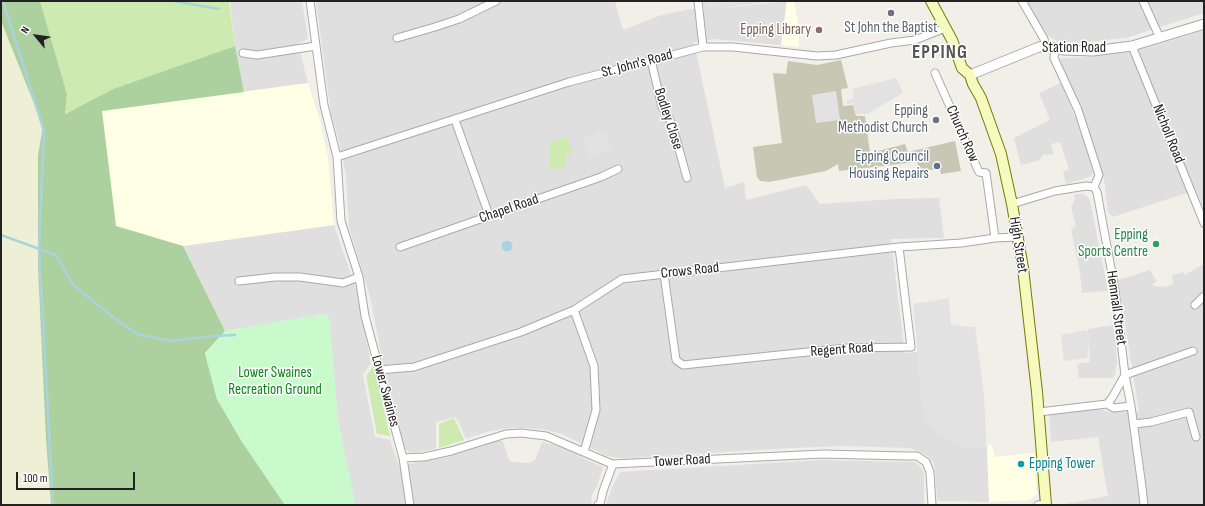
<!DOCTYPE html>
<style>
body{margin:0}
#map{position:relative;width:1205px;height:506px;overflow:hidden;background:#f2efe9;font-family:"Sofia Sans Condensed",sans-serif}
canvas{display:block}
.frame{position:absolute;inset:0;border:2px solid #222;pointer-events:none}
.north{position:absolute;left:16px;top:16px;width:40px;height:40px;-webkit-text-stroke:3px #fff;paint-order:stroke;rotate:299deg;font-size:11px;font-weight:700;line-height:16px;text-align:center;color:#222}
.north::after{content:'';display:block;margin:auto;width:14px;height:18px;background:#222;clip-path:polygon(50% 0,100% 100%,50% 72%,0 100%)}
.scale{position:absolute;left:16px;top:472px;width:119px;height:18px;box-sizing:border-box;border:2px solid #222;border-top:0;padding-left:5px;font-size:12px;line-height:14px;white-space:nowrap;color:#222;-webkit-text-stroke:3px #fff;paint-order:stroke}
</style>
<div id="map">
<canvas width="1205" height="506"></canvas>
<div class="frame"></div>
<div class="north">N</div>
<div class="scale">100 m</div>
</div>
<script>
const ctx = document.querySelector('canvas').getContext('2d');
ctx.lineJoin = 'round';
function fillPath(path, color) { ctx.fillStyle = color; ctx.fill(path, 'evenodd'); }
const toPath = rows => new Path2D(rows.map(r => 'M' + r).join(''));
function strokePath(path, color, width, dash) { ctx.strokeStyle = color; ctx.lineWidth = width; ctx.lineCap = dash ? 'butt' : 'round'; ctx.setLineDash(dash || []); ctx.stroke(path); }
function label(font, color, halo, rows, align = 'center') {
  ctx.font = font + ' "Sofia Sans Condensed",sans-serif'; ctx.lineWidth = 3; ctx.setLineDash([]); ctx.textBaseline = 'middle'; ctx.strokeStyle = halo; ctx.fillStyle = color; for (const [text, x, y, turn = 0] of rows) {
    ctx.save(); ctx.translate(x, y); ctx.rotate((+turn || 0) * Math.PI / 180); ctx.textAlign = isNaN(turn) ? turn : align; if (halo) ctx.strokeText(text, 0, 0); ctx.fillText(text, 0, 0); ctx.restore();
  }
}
fillPath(toPath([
 [230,1,302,1,308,38,306,40,299,43,300,52,308,83,244,92,235,46],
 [316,1,615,1,623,30,661,15,691,9,704,10,703,1,771,1,715,9,787,1,781,45,714,39,694,42,725,188,744,182,746,200,806,185,820,204,895,199,939,198,944,238,891,239,903,337,904,353,918,352,923,409,978,447,987,445,989,502,939,501,937,498,935,468,933,462,925,454,910,448,844,446,792,448,629,458,619,458,607,456,562,434,545,430,526,428,510,428,486,432,466,439,458,421,455,417,437,422,436,424,436,447,434,449,413,453,409,452,404,448,387,384,370,297,349,227,346,176,339,141,331,114],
 [1027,1,1204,1,1204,13,1126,38,1078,43,1065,42,1057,41,1045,34],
 [1204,30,1204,209,1196,190,1113,217,1108,213,1104,179,1085,118,1067,80,1060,60,1062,58,1092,57,1146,48],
 [1061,83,1083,137,1093,173,1091,176,1087,178,1066,184,1063,172,1069,169,1060,142,1051,144,1054,154,1043,155,1040,160,1021,165,1014,138,1050,120,1039,93],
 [1074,194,1083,194,1088,197,1090,201,1108,291,1082,293,1080,273,1071,228,1076,227,1071,207,1075,199],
 [334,225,357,292,371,363,363,375,375,437,390,440,399,466,446,457,497,441,503,441,508,458,510,461,513,462,529,463,535,460,542,442,568,449,587,460,603,467,597,486,592,495,591,505,355,505,338,421,329,318,324,314,225,331,183,246],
 [1204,264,1204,505,1059,505,1108,496,1098,437,1051,442,1049,413,1093,407,1110,412,1139,412,1118,280,1150,270,1157,282,1152,284,1154,286,1160,287,1169,286,1173,284,1172,276,1183,272,1185,275],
 [1113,325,1116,344,1117,362,1114,378,1079,378,1077,364,1090,362,1088,329],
 [821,460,915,462,919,465,924,473,924,505,606,505,612,487,620,472]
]), '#e0dfdf');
fillPath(toPath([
 [787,1,794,1,798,22,799,47,781,45],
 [308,83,320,121,328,158,334,225,183,246,116,226,102,111],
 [987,445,992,445,995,457,1034,453,1037,494,1029,500,989,502]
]), '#ffffe5');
fillPath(toPath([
 [841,60,848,88,841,89,843,106,853,105,856,116,865,116,870,153,905,144,908,152,955,141,961,171,941,174,940,169,919,171,917,162,839,171,838,164,826,171,769,182,760,181,757,177,753,147,782,143,773,73,786,74,788,61,817,65]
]), '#c7c7b4');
fillPath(toPath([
 [1,21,43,126,38,155,38,268,46,439,51,505,1,505]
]), '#eef0d5');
fillPath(toPath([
 [40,1,229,1,235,46,113,89,64,114,67,94],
 [566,137,573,152,568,154,566,156,566,166,560,169,550,167,549,143],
 [374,365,374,366,390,436,377,434,366,376],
 [454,418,464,440,439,448,439,424]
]), '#cdebb0');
fillPath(toPath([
 [1,1,40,1,67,94,65,114,113,89,235,46,244,92,102,111,116,226,183,246,225,331,205,353,217,399,241,440,285,505,51,505,46,439,38,268,38,155,43,126,1,21]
]), '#add19e');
fillPath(toPath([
 [324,314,329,318,338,421,355,505,285,505,241,440,217,399,205,353,225,331]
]), '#c8facc');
fillPath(toPath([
 [706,1,754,1,707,8],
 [896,78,903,93,867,114,856,114,853,103,847,104,847,100,853,99,853,89],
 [836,91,840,120,816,123,812,95],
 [605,131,612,149,591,157,584,138],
 [949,298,951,324,968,327,975,327,984,394,986,435,986,445,978,447,969,448,958,445,942,436,933,429,927,422,923,409,913,304],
 [1081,331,1087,331,1089,342,1087,358,1064,361,1061,335]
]), '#e2e2e2');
fillPath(toPath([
 '501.5 246a5.5 5.5 0 1 1 11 0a5.5 5.5 0 1 1-11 0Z'
]), '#aad3df');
strokePath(toPath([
 [3,1,44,131,39,249,53,505],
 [174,1,219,9],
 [1,235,56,255,72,284,114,318,137,334,171,341,214,336,235,335]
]), '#aad3df', 2.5);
const minor = toPath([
 [310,1,324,105,337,157,341,221,359,277,365,316,403,458,410,505],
 [698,1,703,47],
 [1022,1,1044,39,1046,46],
 [1143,1,1160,38],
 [397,38,435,27,459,19,496,1],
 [1132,46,1204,223],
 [1055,49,1054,58,1078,110,1099,175,1094,187],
 [243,53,257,55,316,46],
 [651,60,662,107,672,124,687,178],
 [935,73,979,172,986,173,995,238],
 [455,120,489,215],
 [337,157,569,82,703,47,733,47,817,56,836,55,891,43,915,40,945,28],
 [1094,187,1097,192,1115,290,1125,375,1131,406,1142,487,1144,505],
 [1012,204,1055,191,1086,186,1094,187],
 [400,247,601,177,618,169],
 [664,274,676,360,683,365,846,348,911,347,899,247],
 [239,281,275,277,300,277,343,283,359,277],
 [1195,305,1204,296],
 [574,310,594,366,596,410,584,452],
 [379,370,414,367,521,332,574,310,622,279,899,247,961,243,995,238,1018,237],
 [1107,404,1112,398,1125,375,1193,351],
 [1039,412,1107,404,1114,408,1131,406],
 [1134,424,1151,422,1189,412,1196,437],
 [403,458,424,457,451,451,506,434,521,433,546,436,612,464,823,454,906,456,917,456,926,462,930,472,932,505],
 [598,505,600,504,603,491,613,464],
 [1038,505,1046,504]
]);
const tertiary = toPath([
 [970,75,1039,47,1046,46,1063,50,1093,51,1132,46,1204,24]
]);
const secondary = toPath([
 [931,1,952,40,962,68,970,75,973,84,981,98,1001,154,1012,204,1023,268,1037,392,1046,505]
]);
strokePath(minor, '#a9a9a9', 9);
strokePath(tertiary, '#a9a9a9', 11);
strokePath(secondary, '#707d05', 12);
strokePath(minor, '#fff', 7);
strokePath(tertiary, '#fff', 9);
strokePath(secondary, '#f7fabf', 10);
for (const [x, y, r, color] of [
 [891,13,4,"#6b7280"],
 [819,30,4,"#8d6e63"],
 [936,120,4,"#6b7280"],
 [937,166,4,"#5c6f8a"],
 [1156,244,4,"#2e9e5b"],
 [1021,464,4,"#0f9aa8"]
]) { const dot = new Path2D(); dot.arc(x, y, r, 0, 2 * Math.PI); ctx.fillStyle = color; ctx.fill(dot); strokePath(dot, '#fff', 1.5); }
label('15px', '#5b616d', '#fff', [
 ["St John the Baptist",891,28],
 ["Epping",928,111,"right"],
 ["Methodist Church",928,128,"right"]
]);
label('15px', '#785e54', '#fff', [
 ["Epping Library",811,30]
], 'right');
label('15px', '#222', '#fff', [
 ["Station Road",1074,48],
 ["St. John's Road",637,64,-15],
 ["Bodley Close",668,119,72],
 ["Church Row",962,134,66],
 ["Nicholl Road",1168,134,68],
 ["Chapel Road",509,209,-19],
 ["High Street",1018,245,81],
 ["Crows Road",690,271,-6],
 ["Hemnall Street",1116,308,82],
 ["Regent Road",842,350,-4],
 ["Lower Swaines",385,391,75],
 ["Tower Road",682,461,-3]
]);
label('15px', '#4e5e75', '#fff', [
 ["Epping Council",929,157],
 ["Housing Repairs",929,174]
], 'right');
label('15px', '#27864d', '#fff', [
 ["Epping",1148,235],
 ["Sports Centre",1148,252]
], 'right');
label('15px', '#0c8416', '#fff', [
 ["Lower Swaines",275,373],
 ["Recreation Ground",275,390]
]);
label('15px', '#0d838f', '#fff', [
 ["Epping Tower",1029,464]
], 'left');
ctx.letterSpacing = '1px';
label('bold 19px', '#555', '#fff', [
 ["EPPING",940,53]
]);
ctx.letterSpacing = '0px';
</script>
